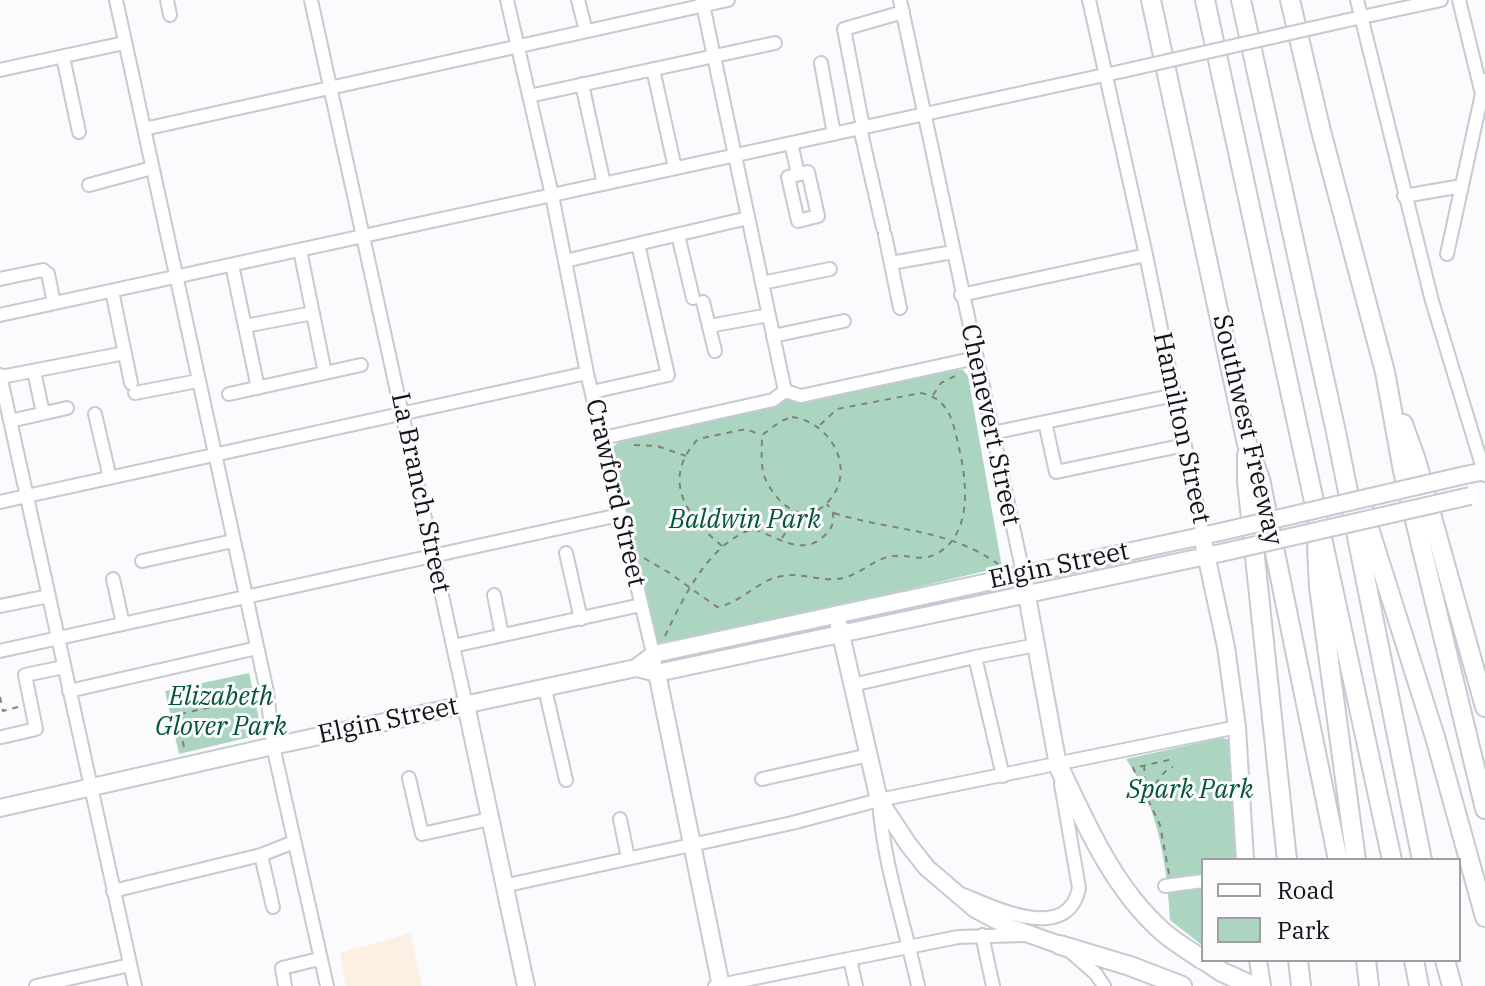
<!DOCTYPE html>
<style>
body{margin:0}
#map{position:relative;width:1485px;height:986px;overflow:hidden;background:#fbfbfd;font-family:"IBM Plex Serif",serif}
canvas{display:block}
.legend{position:absolute;left:1201px;top:858px;width:260px;height:104px;box-sizing:border-box;background:#fbfbfd;border:2px solid #9e9fa1;margin:0;padding:10px 14px;list-style:none;font-size:24px;color:#131417}
.legend li{display:flex;align-items:center;gap:16px;height:40px}
.legend b{width:40px;border:2px solid #9e9fa1}
</style>
<div id="map">
<canvas width="1485" height="986"></canvas>
<ul class="legend">
<li><b style="height:10px;background:#fff"></b>Road</li>
<li><b style="height:22px;background:#abd5c1"></b>Park</li>
</ul>
</div>
<script>
const c = document.querySelector('canvas').getContext('2d');
c.lineJoin = 'round';
function paint(path, color) {
  c.fillStyle = color;
  c.fill(path, 'evenodd');
}
function strokePath(path, color, width, dash) {
  c.strokeStyle = color;
  c.lineWidth = width;
  c.lineCap = dash ? 'butt' : 'round';
  c.setLineDash(dash || []);
  c.stroke(path);
}
function drawText(font, color, halo, rows, align = 'center') {
  c.font = font + ' "IBM Plex Serif",serif';
  c.lineWidth = 6;
  c.setLineDash([]);
  c.textBaseline = 'middle';
  c.strokeStyle = halo;
  c.fillStyle = color;
  for (const [text, x, y, turn = 0] of rows) {
    c.save();
    c.translate(x, y);
    c.rotate((+turn || 0) * Math.PI / 180);
    c.textAlign = isNaN(turn) ? turn : align;
    if (halo) c.strokeText(text, 0, 0);
    c.fillText(text, 0, 0);
    c.restore();
  }
}
const medical = new Path2D(`
 M410,933l12,53h-76l-6,-33z`);
const green = new Path2D(`
 M956,369l7,1 5,6 34,191 -344,82 -34,-136 -12,-65 11,-10 160,-40 25,1z
 M249,673l12,55 -2,7 -80,19 -14,-63z
 M1221,738l6,1 4,5 9,116h-37v86l-33,-26c-3,-56 -12,-114 -44,-161z`);
const path = new Path2D(`
 M933,395l8,-12 14,-7
 M792,417c44,6 68,62 29,91 -23,17 -48,-10 -56,-30 -5,-13 -3,-29 -3,-43l19,-14z
 M634,445l23,1 29,10
 M834,513c56,18 114,15 164,51
 M782,538l5,-8 5,-19
 M722,546c-35,-29 -62,-66 -24,-107l48,-10 15,6
 M644,558l24,14 49,35c25,-4 40,-27 65,-31 21,-4 41,7 61,2 18,-4 33,-21 51,-22 13,-2 28,6 42,-2 37,-19 31,-73 23,-106 -6,-26 -9,-49 -38,-55l-84,16 -18,17
 M665,636c19,-40 43,-91 87,-107 24,6 49,29 72,7 8,-7 10,-13 9,-23l-6,-9
 M0,697l3,14 15,-4
 M184,747l-7,-32 71,-17
 M1140,780l5,-3 -1,-12
 M1146,792c13,-7 14,-21 27,-25
 M1169,874l-9,-49 -27,-57 40,-9`);
const minor = new Path2D(`
 M116,0l151,692 6,54 54,240
 M167,0l3,15
 M311,0l155,705
 M507,0l45,195 35,178 68,289
 M578,0l8,31
 M702,0l83,391
 M900,0l123,573
 M1089,0l57,255 57,280
 M1357,0l75,301 53,174
 M1459,0l22,90
 M1344,21l97,-21
 M63,57l16,75
 M821,63l13,71
 M653,69l22,99
 M0,70l124,-27
 M582,84l22,100
 M529,96l246,-53
 M863,127l-19,-98 59,-17
 M860,128l23,100
 M144,129l584,-129
 M791,143l7,31
 M808,172l10,44 -20,5 -10,-44z
 M89,185l63,-17
 M1404,196l58,-10
 M678,235l15,63
 M885,235l15,73
 M300,250l25,123
 M1447,254l38,-174
 M565,261l183,-43
 M891,263l62,-11
 M232,265l26,123
 M0,279l43,-9 5,4 6,29
 M762,283l68,-14
 M112,291l19,92
 M961,295l185,-40
 M703,302l12,49
 M0,315l1123,-244
 M245,326l68,-13
 M709,326l60,-11
 M773,336l71,-15
 M34,371l9,42
 M0,375l135,611
 M1,377l124,-24
 M592,392l76,-17 -30,-131
 M135,393l63,-12
 M229,394l132,-29
 M95,414l15,64
 M10,421l57,-13
 M1045,422l11,50 129,-27
 M992,433l183,-38
 M603,438l170,-38 12,-9 16,5 175,-38
 M0,502l587,-129
 M566,553l15,66
 M142,561l91,-20
 M113,579l10,45
 M494,595l8,40
 M0,606l49,-10
 M453,646l188,-41
 M0,651l619,-136
 M975,657l61,-12
 M852,685l123,-28 28,119
 M545,689l21,91
 M69,691l188,-43
 M2,737l34,-8 -11,-54 39,-8
 M409,778l13,56 68,-15
 M762,779l107,-24
 M879,800c4,64 26,124 39,186
 M620,819l8,39
 M261,855l12,52
 M503,886l289,-63 87,-23 358,-73
 M1165,886l38,-5
 M113,891l148,-36 33,-13
 M964,895c33,14 104,48 115,-7l-18,-104
 M982,935l11,51
 M1072,953l24,21 8,12
 M850,959l6,27
 M36,986l94,-21
 M285,986l-3,-18 37,-9
 M715,986l243,-49 65,-2`);
const major = new Path2D(`
 M1465,475l20,-4
 M1204,545l22,102 11,80 8,133
 M1025,585l33,180
 M839,626l40,174 29,44 19,24 48,41 34,18 51,18
 M636,668l21,5 568,-121
 M657,673l64,313
 M466,705l60,281
 M0,808l273,-62 363,-78 18,-14 14,-3 552,-119
 M1258,960l4,26`);
const highway = new Path2D(`
 M1151,0l96,444 13,35 78,381
 M1205,0l187,860
 M1241,0l95,432 86,428
 M1290,0l31,131 64,241 18,99 82,338
 M1403,424l13,36 69,247
 M1247,455v26l40,379
 M1362,506l73,231 50,180
 M1317,547l2,40 37,273
 M1058,765c27,57 55,123 104,166 12,11 28,20 41,29
 M1060,945l70,21 52,20
 M1204,960l18,12 31,14
 M1298,960l3,26
 M1366,960l3,26
 M1414,960l5,26
 M1445,960l7,26`);
const minorBridge = new Path2D(`
 M1123,71l221,-50`);
const majorBridge = new Path2D(`
 M1220,532l245,-57
 M1225,552l245,-56`);
const streetNames = [
 ["Chenevert Street",990,425,78],
 ["Hamilton Street",1181,428,78],
 ["Southwest Freeway",1247,430,77],
 ["La Branch Street",420,493,78],
 ["Crawford Street",615,493,77],
 ["Elgin Street",1059,566,-12],
 ["Elgin Street",388,721,-12]
];
const parkNames = [
 ["Baldwin Park",745,520],
 ["Elizabeth",221,697],
 ["Glover Park",221,727],
 ["Spark Park",1190,790]
];
paint(medical, '#fdefe1');
paint(green, '#abd5c1');
strokePath(minor, '#c7c9d3', 16);
strokePath(major, '#c7c9d3', 20);
strokePath(highway, '#c7c9d3', 22);
strokePath(path, '#7f8082', 2, [6, 6]);
strokePath(minor, '#fff', 12);
strokePath(major, '#fff', 16);
strokePath(highway, '#fff', 18);
strokePath(minorBridge, '#c7c9d3', 16, []);
strokePath(majorBridge, '#c7c9d3', 20, []);
strokePath(minorBridge, '#fff', 12);
strokePath(majorBridge, '#fff', 16);
drawText('26px', '#131417', '#fbfbfd', streetNames);
drawText('italic 26px', '#04533b', '#fbfbfd', parkNames);
</script>
